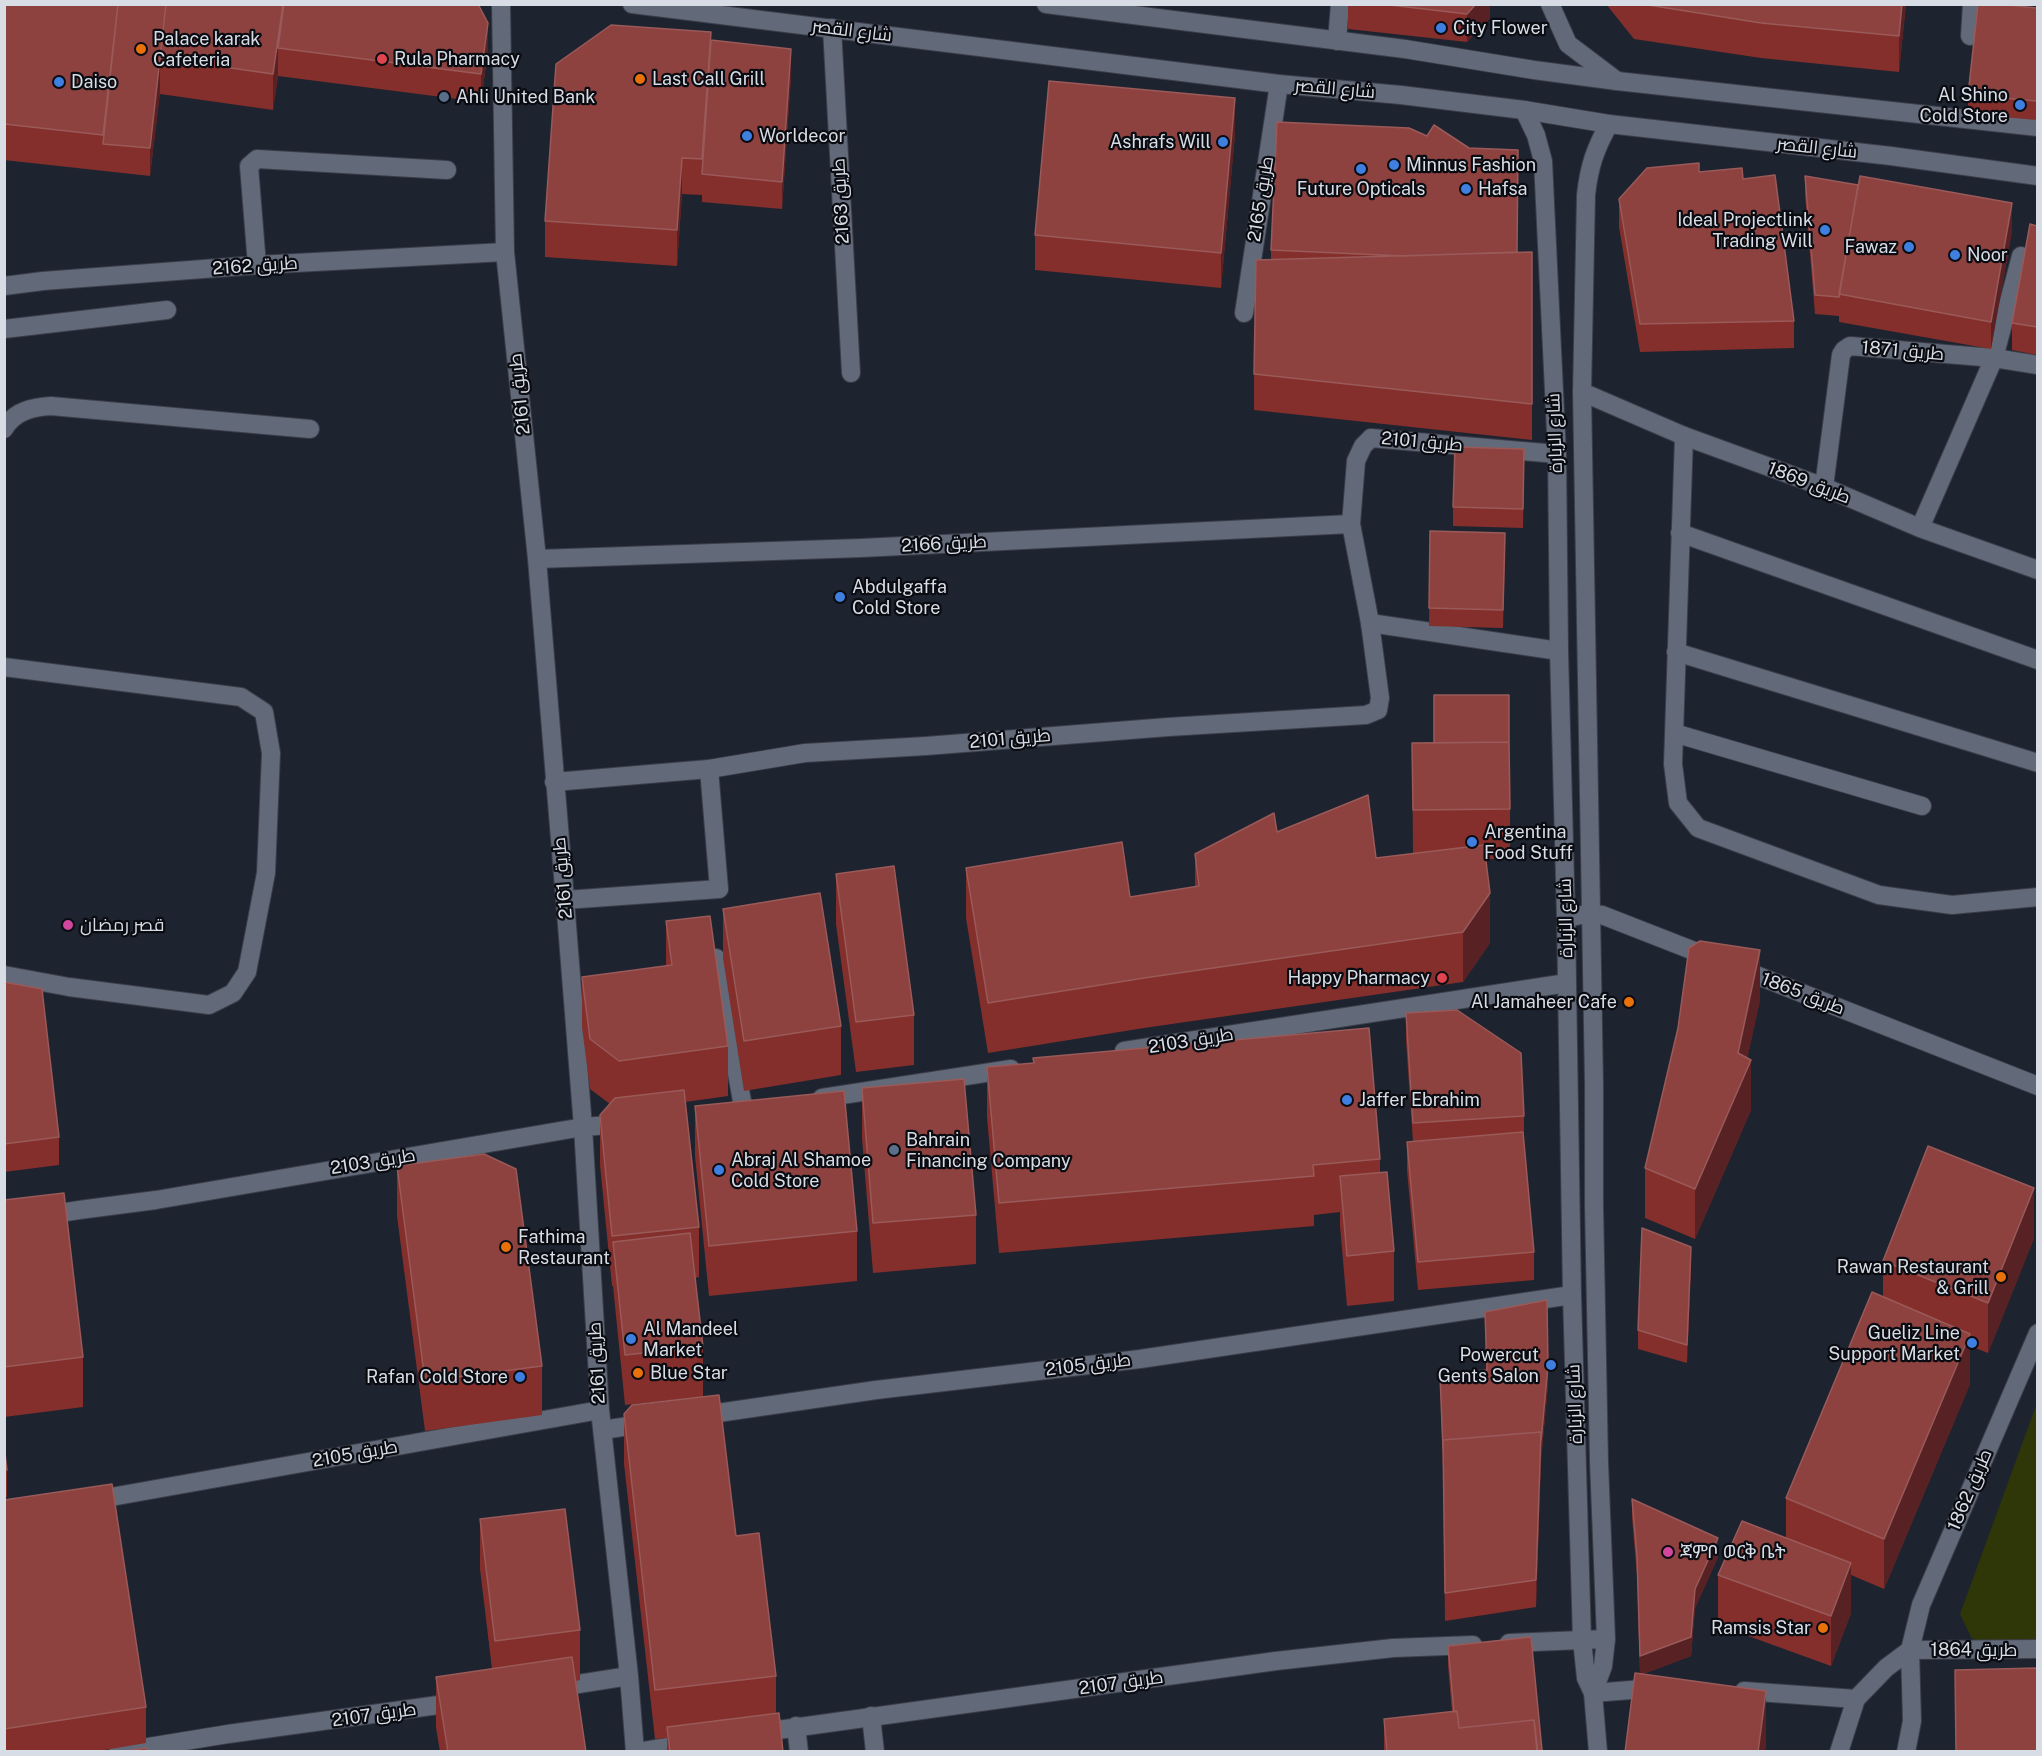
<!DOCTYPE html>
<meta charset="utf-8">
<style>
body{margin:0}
#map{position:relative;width:2042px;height:1756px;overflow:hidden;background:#1e2330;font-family:"Public Sans",sans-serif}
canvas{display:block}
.frame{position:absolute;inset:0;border:6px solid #d8dce5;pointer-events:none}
</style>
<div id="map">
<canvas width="2042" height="1756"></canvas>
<div class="frame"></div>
</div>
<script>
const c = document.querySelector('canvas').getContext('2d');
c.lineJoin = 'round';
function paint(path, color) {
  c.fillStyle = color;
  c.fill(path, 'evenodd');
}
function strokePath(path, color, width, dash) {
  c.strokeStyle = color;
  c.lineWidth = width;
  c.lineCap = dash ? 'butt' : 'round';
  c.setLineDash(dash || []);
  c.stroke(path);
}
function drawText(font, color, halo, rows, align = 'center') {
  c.font = font + ' "Public Sans",Cairo,"Noto Sans Ethiopic",sans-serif';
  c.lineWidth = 4.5;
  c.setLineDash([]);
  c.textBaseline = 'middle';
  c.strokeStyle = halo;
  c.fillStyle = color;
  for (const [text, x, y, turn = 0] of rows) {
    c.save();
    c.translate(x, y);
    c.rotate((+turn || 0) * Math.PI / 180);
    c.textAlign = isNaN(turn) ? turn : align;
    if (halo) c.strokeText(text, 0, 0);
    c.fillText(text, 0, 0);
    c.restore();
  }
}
const green = new Path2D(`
 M2037,1403v244l-49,5 -17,-15 -11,-23z`);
const service = new Path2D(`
 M257,265l-8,-99 8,-7 190,11
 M4,286l39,-5 214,-16 248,-13
 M4,329l163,-19
 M4,429c10,-18 29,-22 47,-23l259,23
 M1684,436l-11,328 5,39 20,25 181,67 73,10 86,-8
 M1371,438l186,16
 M1680,533l358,127
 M1370,623l189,28
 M1676,652l362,111
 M4,667l237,30 23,15 7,41 -5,120 -19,99 -14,21 -24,12 -140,-18 -65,-12
 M1674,733l248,73
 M709,769l10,120
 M716,958l28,154
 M1910,1650l128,-1
 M1744,1691l112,8
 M1593,1693l63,-5
 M871,1716l4,36`);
const minor = new Path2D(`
 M501,4l4,248 32,307 28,341 18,227 17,283 29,266 6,76
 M832,28l19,345
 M1970,36l2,-32
 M1337,41l3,-37
 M1244,313l35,-229
 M1582,392l102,44 140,51 96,41 118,42
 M1824,487l17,-132 3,-5 6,-4 144,12 44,7
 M1920,528l74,-170 27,-102
 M537,559l324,-11 490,-24
 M554,782l155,-13 96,-16 121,-7 242,-19 198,-12 12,-5 2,-12 -10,-75 -19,-99 5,-63 7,-15 8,-8
 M565,900l154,-11
 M1566,919c13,-5 23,-6 36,-4l110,43
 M1738,968l300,118
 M1124,1051l443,-68
 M822,1098l189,-29
 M4,1222l75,-12 77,-10 427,-73 39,-3
 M697,1416l179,-26 264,-31 432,-64
 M603,1430l45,-7
 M111,1497l489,-87
 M1509,1643l97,-4
 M553,1688l76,-12
 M796,1726l3,26
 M756,1733l520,-72 117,-13 80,-3
 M118,1752l110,-18 232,-32
 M637,1752l53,-9
 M1839,1752l17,-53 30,-31 24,-18
 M1906,1752l6,-31 -2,-71 11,-45 117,-272`);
const tertiary = new Path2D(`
 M1550,4l18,40 49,37
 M1524,110l12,25 7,26 14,293 2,197 7,268 6,376 10,345 4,38 7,15 5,59
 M1593,1693l10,-27 3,-27 -7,-177 -5,-257v-121l-12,-692 4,-197c3,-28 9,-46 23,-71`);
const secondary = new Path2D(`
 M632,4l647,80 122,11 123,15 85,14 282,32 147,20
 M1046,4l359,45 129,21 83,11 421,46`);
const wall = new Path2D(`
 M4,4l484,46 -7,52 -203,-26 -5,34 -113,-16v-2l-10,84 -146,-16z
 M1348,4h142v14l-23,24 -119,-13z
 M1606,4h300l-7,68 -138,-14 -127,-19z
 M2037,8v112l-69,-6v-19z
 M711,40l80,37 -9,132 -80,-7v-12v5l-20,-1 -5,72 -132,-9v-36z
 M1235,134l-14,154 -186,-18v-35z
 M1699,172l44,7 51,142v27l-154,4 -21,-125v-28z
 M1805,176l207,55 -21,118 -152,-27v-6l-24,-2 -10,-119z
 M2037,226v129l-25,-5v-27z
 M1271,250l261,2v188l-278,-30v-36l17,-114z
 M1524,468l-1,60 -70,-2v-19z
 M1430,531l75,21 -2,76 -74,-2z
 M1412,743l98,66v50h-24l4,84 -27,39 -319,46 -156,25 -22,-135v-50l164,29 65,-10v-33l82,-22 99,26 37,-5z
 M836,874l78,141v50l-58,7 -20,-148z
 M723,909l118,117v49l-97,16 -21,-133z
 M666,921l62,125v50l-43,6 14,125v50l-4,1 8,69v49l33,140 40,140v38l7,38h-116v-14l-12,1 -31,-275v-50l77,-17 -76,8 -12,-119h-1l-12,-121v-50l10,-11 -20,-15 -8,-62v-50l84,-11z
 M4,982l55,155v28l-55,7z
 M1760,1000l-13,58 4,52 -56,129 -50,-21v-50z
 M1406,1013l118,103v25l10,111v28l-116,10 -11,-120v-28h6l-7,-101z
 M1033,1058l347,101v13l14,79v50l-47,5 -7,-80v-14l-26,3v11l-315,27 -12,-136v-50l46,-4z
 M862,1088l114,127v49l-103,9 -11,-135z
 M695,1106l162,125v50l-148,15 -14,-140z
 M397,1166l145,200v49l-117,16 -28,-215z
 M4,1200l79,157v50l-79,10z
 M2034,1238l-46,115 -18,-7v38l-86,205 -33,-14v38l-20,53 -113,-41v-50l68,-37v-40l97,-201v-36z
 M1691,1266l-4,97 -49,-14v-19z
 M1485,1312l63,73 -7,75 -5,147 -91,14 -2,-153 -3,-93 46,-5z
 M4,1445l3,25v27l-3,1z
 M1632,1499l86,58 -23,51 -4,48 -48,18 123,66 -1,12h-140l15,-78 -3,-99 -5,-57z
 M4,1500l142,207v36l-53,9h-89z
 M480,1519l100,111v50l-4,1 10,71h-146l-4,-25v-50l56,-8 -12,-100z
 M1531,1637l11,115h-158v-33l68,-7 -4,-47v-19z
 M1955,1670l82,82h-81z`);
const shadedWall = new Path2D(`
 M283,4h5l-10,44v28l-5,34v-36z
 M1476,4h14v14l-23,24v-28z
 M1902,4h4l-7,68v-36z
 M488,23v27l-7,52v-28z
 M711,32v36l-9,106v21v-36z
 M791,49v28l-9,132v-27z
 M160,64v28l-10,84v-28z
 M1235,98v36l-14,154v-35z
 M682,158v36l-5,72v-36z
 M2012,203v28l-21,118v-27z
 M1490,893v50l-27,39v-50z
 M1760,950v50l-17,79 8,-19v50l-56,129v-50l43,-136z
 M2034,1188v50l-46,115v-50z
 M1691,1247v19l-4,97v-18z
 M1970,1334v50l-86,205v-50z
 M1548,1366v19l-7,75 -5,147v-27l5,-148z
 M1718,1538v19l-23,51 -4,48 -51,19v-19l55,-67z
 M1851,1563v50l-20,53v-50z
 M1766,1691v49l-1,12h-7z`);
const building = new Path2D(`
 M4,4h114l-15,131 -99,-11z
 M118,4h48l-16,144 -47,-4z
 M166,4h117l-10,70 -113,-16z
 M284,4h194l10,19 -7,51 -203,-26z
 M1381,4h95l-9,10z
 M1642,4h260l-3,32 -138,-13z
 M1978,4h20l39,4v93l-69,-6z
 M611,25l100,7 -9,127 -20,-1 -5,72 -132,-9 11,-157z
 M711,40l80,9 -9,133 -80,-8z
 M1049,81l186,17 -14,155 -186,-18z
 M1277,122l132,6 18,8 7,-11 35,23 49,2 -1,102 -114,4 -132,-6z
 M1699,163v9l43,-4 1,11 32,-4 19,146 -154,3 -21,-125 28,-31z
 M1805,176l53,9 -19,112 -24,-2z
 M1860,176l152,27 -21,119 -152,-28z
 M2030,224l7,2v101l-25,-4z
 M1532,252v152l-278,-30 2,-114z
 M1455,447l69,2 -1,60 -70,-2z
 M1430,531l75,2 -2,77 -74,-2z
 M1434,695h75v47l-75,1z
 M1509,742l1,67 -97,1 -1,-67z
 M1368,795l8,63 108,-13 6,48 -27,39 -319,46 -156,25 -22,-135 156,-26 8,55 69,-11 -4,-32 79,-41 3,19z
 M894,866l20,149 -58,7 -20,-148z
 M820,893l21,133 -97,15 -21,-132z
 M710,916l18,130 -109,15 -29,-22 -8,-62 90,-12 -6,-44z
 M1700,941l60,9 -22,103 13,7 -56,129 -50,-21 33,-140 11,-80z
 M4,982l38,7 17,148 -55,7z
 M1457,1010l64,43 3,63 -111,7 -7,-110z
 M1369,1028l11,131 -67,6 1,11 -315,27 -12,-136 47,-4 -1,-5z
 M964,1079l12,136 -103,8 -11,-135z
 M684,1090l15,137 -87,9 -12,-121 15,-17z
 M844,1091l13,140 -148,15 -14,-140z
 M1523,1132l11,120 -116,10 -11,-120z
 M1928,1146l106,42 -46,115 -105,-42z
 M484,1154l32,15 26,197 -117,15 -28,-215z
 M1387,1172l7,79 -47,5 -7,-80z
 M64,1193l19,164 -79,10v-167z
 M1642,1228l49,19 -4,98 -49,-15z
 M690,1233l13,114 -78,8 -12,-113z
 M1872,1292l98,42 -86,205 -98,-41z
 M1547,1300l1,66 -7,75v-9l-98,8v9l-3,-74 47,-5 -2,-58z
 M719,1395l17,141 23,-3 17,143 -121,14 -31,-276 8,-9z
 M1541,1432l-5,148 -91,13 -2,-153z
 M4,1445l3,25h-3z
 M112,1484l34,223 -142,22v-229z
 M1632,1499l86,39 -23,51 -4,48 -51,19 -3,-100z
 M565,1509l15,121 -85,11 -15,-122z
 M1742,1521l109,42 -20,53 -113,-41z
 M1531,1637l11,113 -5,1 -3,-31 -75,8 -2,-17 -3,1 -6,-66z
 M572,1657l14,95h-138l-12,-75z
 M2037,1668v84h-81l-1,-82z
 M1635,1673l131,18 -8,61h-133z
 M1457,1711l2,17 75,-8 4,32h-151l-3,-33z
 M779,1713l4,39h-113l-3,-25z
 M146,1748l1,4h-27z`);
const markers = [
 [1441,28,6,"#3f7fe0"],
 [141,49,6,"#e8710a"],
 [382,59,6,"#e0444e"],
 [640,79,6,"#e8710a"],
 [59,82,6,"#3f7fe0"],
 [444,97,6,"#5c6f8a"],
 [2020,105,6,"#3f7fe0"],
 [747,136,6,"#3f7fe0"],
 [1223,142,6,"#3f7fe0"],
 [1394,165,6,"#3f7fe0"],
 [1361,169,6,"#3f7fe0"],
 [1466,189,6,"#3f7fe0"],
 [1825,230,6,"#3f7fe0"],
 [1909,247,6,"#3f7fe0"],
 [1955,255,6,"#3f7fe0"],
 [840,597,6,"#3f7fe0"],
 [1472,842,6,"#3f7fe0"],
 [68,925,6,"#d1479c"],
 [1442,978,6,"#e0444e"],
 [1629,1002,6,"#e8710a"],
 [1347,1100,6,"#3f7fe0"],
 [894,1150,6,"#5c6f8a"],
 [719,1170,6,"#3f7fe0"],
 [506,1247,6,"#e8710a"],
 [2001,1277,6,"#e8710a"],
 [631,1339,6,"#3f7fe0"],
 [1972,1343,6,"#3f7fe0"],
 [1551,1365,6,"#3f7fe0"],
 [638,1373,6,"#e8710a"],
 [520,1377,6,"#3f7fe0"],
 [1668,1552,6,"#d1479c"],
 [1823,1628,6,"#e8710a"]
];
const poiNames = [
 ["City Flower",1453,28],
 ["Palace karak",153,39],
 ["Cafeteria",153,60],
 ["Rula Pharmacy",394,59],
 ["Last Call Grill",652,79],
 ["Daiso",71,82],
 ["Al Shino",2008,95,"right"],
 ["Cold Store",2008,116,"right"],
 ["Ahli United Bank",456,97],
 ["Worldecor",759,136],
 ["Ashrafs Will",1211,142,"right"],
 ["Minnus Fashion",1406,165],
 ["Future Opticals",1361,189,"center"],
 ["Hafsa",1478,189],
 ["Ideal Projectlink",1813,220,"right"],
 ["Trading Will",1813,241,"right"],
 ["Fawaz",1897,247,"right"],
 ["Noor",1967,255],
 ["Abdulgaffa",852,587],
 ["Cold Store",852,608],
 ["Argentina",1484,832],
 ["Food Stuff",1484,853],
 ["قصر رمضان",80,925],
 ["Happy Pharmacy",1430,978,"right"],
 ["Al Jamaheer Cafe",1617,1002,"right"],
 ["Jaffer Ebrahim",1359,1100],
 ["Bahrain",906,1140],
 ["Financing Company",906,1161],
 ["Abraj Al Shamoe",731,1160],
 ["Cold Store",731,1181],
 ["Fathima",518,1237],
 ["Restaurant",518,1258],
 ["Rawan Restaurant",1989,1267,"right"],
 ["& Grill",1989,1288,"right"],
 ["Al Mandeel",643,1329],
 ["Market",643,1350],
 ["Gueliz Line",1960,1333,"right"],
 ["Support Market",1960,1354,"right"],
 ["Powercut",1539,1355,"right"],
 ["Gents Salon",1539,1376,"right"],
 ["Blue Star",650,1373],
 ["Rafan Cold Store",508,1377,"right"],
 ["ጃምቦ ወርቅ ቤት",1680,1552],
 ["Ramsis Star",1811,1628,"right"]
];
const streetNames = [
 ["شارع القصر",852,31,7],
 ["شارع القصر",1335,89,5],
 ["شارع القصر",1817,148,6],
 ["طريق 2165",1261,199,-81],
 ["طريق 2163",841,201,-93],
 ["طريق 2162",255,266,-4],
 ["طريق 1871",1903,351,5],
 ["طريق 2161",520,394,-96],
 ["شارع الزبارة",1555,433,-92],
 ["طريق 2101",1422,442,5],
 ["طريق 1869",1809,483,21],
 ["طريق 2166",944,544,-3],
 ["طريق 2101",1010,739,-5],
 ["طريق 2161",563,878,-95],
 ["شارع الزبارة",1566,918,-91],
 ["طريق 1865",1803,994,21],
 ["طريق 2103",1191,1041,-9],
 ["طريق 2103",373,1162,-9],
 ["طريق 2161",597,1363,-93],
 ["طريق 2105",1088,1365,-7],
 ["شارع الزبارة",1575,1404,-92],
 ["طريق 2105",355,1454,-10],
 ["طريق 1862",1970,1490,-67],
 ["طريق 1864",1974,1650],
 ["طريق 2107",1121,1683,-8],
 ["طريق 2107",374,1715,-8]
];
paint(green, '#2f3608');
strokePath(service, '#3a3e49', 20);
strokePath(minor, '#3a3e49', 20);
strokePath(tertiary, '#3a3e49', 20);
strokePath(secondary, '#3a3e49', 20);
strokePath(service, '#626979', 18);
strokePath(minor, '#626979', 18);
strokePath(tertiary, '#626979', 18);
strokePath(secondary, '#626979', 18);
paint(wall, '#842f2b');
paint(shadedWall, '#582225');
paint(building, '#8d423f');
strokePath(building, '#995a59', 1.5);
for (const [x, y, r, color] of markers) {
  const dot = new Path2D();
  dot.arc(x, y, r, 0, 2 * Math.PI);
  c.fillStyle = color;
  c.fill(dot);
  strokePath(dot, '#0a0c12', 2);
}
drawText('18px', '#d8dce5', '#0a0c12', poiNames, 'left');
drawText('18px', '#d8dce5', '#0a0c12', streetNames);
</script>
